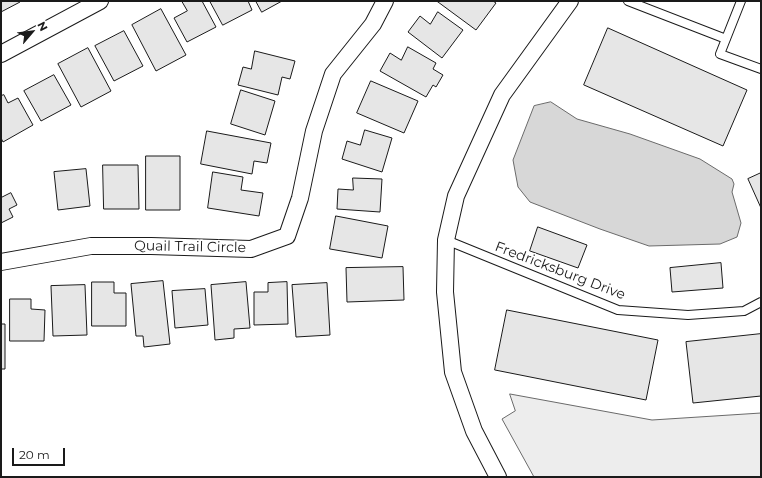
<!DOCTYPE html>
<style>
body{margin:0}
#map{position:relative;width:762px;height:478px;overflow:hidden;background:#fff;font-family:Montserrat,sans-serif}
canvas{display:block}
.frame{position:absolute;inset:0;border:2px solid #1a1a1a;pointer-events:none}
.north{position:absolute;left:12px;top:12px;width:40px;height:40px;-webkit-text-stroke:3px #fff;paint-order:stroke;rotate:62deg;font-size:11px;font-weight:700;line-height:16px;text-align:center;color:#1a1a1a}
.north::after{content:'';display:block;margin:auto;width:14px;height:18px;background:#1a1a1a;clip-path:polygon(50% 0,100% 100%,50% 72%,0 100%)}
.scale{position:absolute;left:12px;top:448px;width:53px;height:18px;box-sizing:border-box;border:2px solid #1a1a1a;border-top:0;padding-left:5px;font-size:12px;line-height:14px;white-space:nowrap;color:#1a1a1a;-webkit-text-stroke:3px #fff;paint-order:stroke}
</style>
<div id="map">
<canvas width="762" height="478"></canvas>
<div class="frame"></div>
<div class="north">N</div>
<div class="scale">20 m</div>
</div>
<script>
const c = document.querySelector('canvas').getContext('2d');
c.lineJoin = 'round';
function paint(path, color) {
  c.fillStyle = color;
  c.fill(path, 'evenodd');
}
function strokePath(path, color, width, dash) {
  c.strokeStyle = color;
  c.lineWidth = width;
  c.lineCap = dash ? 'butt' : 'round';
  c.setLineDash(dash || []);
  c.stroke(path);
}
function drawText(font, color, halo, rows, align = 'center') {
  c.font = font + ' Montserrat,sans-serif';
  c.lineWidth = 3;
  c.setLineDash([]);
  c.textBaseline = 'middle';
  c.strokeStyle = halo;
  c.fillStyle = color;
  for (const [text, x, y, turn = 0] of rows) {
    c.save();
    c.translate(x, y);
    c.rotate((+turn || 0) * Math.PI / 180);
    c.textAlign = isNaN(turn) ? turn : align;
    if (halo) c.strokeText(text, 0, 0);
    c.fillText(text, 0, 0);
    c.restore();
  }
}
const built = new Path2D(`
 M510,394l142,26 109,-7v64h-227l-32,-58 13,-8z`);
const water = new Path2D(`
 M551,102l26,17 53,15 70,25 32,20 2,5 -2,8 9,31 -4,14 -17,7 -71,2 -49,-17 -70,-27 -12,-15 -5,-27 21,-54z`);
const building = new Path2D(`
 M1,1h19v1l-19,10z
 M182,1h20l14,26 -29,15 -13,-24 13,-7z
 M210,1h38l4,9 -29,15z
 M256,1h26l-20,11z
 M439,1h54l3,2 -20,27 -38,-28z
 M161,9l25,46 -30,16 -24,-46z
 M438,12l25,18 -21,28 -34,-26 12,-16 10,8z
 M608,28l139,62 -24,56 -139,-61z
 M124,31l19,35 -29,15 -19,-35z
 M408,47l28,16 -3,6 10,6 -7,12 -3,-2 -7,12 -46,-26 10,-18 11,7z
 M88,48l23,43 -30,16 -23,-43z
 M255,51l40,10 -5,18 -8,-2 -4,18 -40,-10 5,-18 8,2z
 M54,75l17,30 -30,16 -17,-30z
 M371,81l47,20 -14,32 -47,-20z
 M241,90l34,11 -10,34 -34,-11z
 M4,95l4,8 10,-5 15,27 -30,17 -2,-4v-42z
 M365,130l27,8 -10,34 -40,-13 5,-18 13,4z
 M207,131l64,12 -4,20 -13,-2 -2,13 -51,-10z
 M146,156h34v54h-34z
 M103,165h35l1,44h-35z
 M86,169l4,37 -32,4 -4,-38z
 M213,172l30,5 -2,13 22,3 -4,23 -51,-8z
 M761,173v35l-13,-29z
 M353,178l29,1 -2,33 -43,-3 1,-20 15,1z
 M11,193l6,12 -8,4 4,8 -12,6v-25z
 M336,216l52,10 -6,32 -52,-9z
 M538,227l49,18 -9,23 -48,-17z
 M721,263l2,25 -51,4 -2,-24z
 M403,267l1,33 -57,2 -1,-34z
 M163,281l7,63 -26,3 -1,-11h-7l-5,-52z
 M92,282h22v11h12v33h-34z
 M246,282l4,46 -16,1v9l-19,2 -4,-55z
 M287,282l1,42 -34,1v-33h14v-9z
 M327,283l3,52 -34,2 -4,-52z
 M85,285l2,50 -34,1 -2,-50z
 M205,289l3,36 -33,3 -3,-37z
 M10,299h21v10l14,1 -1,31h-34z
 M507,310l151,30 -12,60 -151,-30z
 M1,324h4v45h-4z
 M761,334v62l-68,7 -7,-61z`);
const lane = new Path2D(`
 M628,1l98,38
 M741,1l-21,53 41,15
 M446,240l172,70 70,5 56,-4 17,-9`);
const street = new Path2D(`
 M1,54l99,-53
 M1,262l90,-16h60l100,3 36,-13 13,-38 14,-67 19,-57 40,-50 12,-23
 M498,477l-24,-46 -21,-59 -8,-80 1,-52 10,-44 46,-101 68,-94`);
const streetNames = [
 ["Quail Trail Circle",190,247,1],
 ["Fredricksburg Drive",560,271,21]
];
paint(built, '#ededed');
strokePath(built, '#6a6a6a', 1);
paint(water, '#d7d7d7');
strokePath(water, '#6a6a6a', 1);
paint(building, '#e6e6e6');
strokePath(building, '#1a1a1a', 1);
strokePath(lane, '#1a1a1a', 10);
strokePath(street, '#1a1a1a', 18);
strokePath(lane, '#fff', 8);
strokePath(street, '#fff', 16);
drawText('14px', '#1a1a1a', '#fff', streetNames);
</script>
